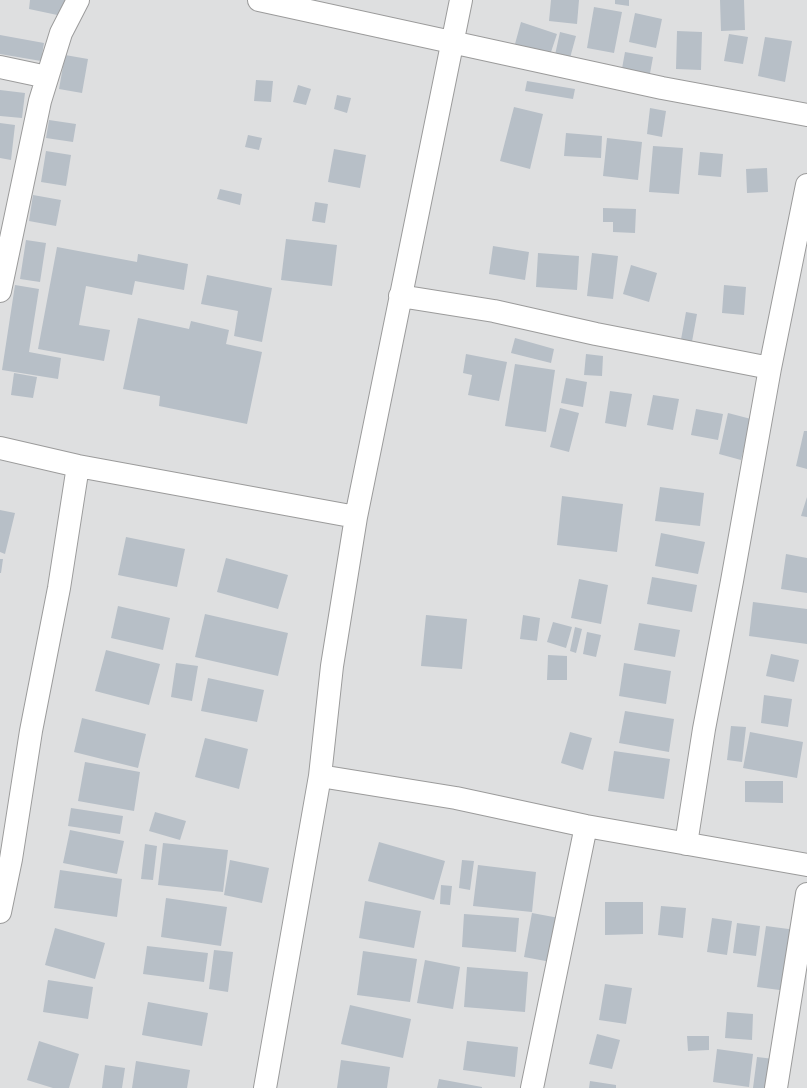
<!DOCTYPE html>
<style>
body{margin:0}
canvas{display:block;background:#e8ebf2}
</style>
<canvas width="807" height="1088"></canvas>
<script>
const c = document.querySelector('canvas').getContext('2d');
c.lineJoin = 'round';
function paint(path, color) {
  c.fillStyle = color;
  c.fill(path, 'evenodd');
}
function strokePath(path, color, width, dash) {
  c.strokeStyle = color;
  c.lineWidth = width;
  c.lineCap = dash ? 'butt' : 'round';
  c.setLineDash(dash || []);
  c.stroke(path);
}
const residential = new Path2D(`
 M0,0h807v1088h-807z`);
const building = new Path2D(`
 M30,0h35l-3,16 -33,-7z
 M551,0h28l-2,24 -28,-3z
 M615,0h14v6l-14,-2z
 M720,0h24l1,30 -24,1z
 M594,7l28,5 -8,41 -27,-5z
 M635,13l27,6 -6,29 -27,-6z
 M521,22l36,12 -7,21 -35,-11z
 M677,31l25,1 -1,38 -25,-1z
 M560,32l16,4 -6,22 -15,-3z
 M729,34l19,3 -5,27 -19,-3z
 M0,35l44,8 -3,18 -41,-7z
 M765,37l27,4 -7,41 -27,-6z
 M625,52l28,5 -4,22 -28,-5z
 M65,55l23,4 -6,34 -23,-4z
 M256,80l17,1 -2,21 -17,-1z
 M527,81l48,8 -2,10 -48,-8z
 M298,85l13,4 -5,16 -13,-3z
 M0,90l25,3 -3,25 -22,-2z
 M337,95l14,3 -4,15 -13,-4z
 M514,107l29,7 -13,55 -30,-8z
 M650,108l16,3 -4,26 -15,-3z
 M49,120l27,4 -3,18 -27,-4z
 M0,123l15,2 -4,35 -11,-2z
 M566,133l36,3 -1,22 -37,-2z
 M248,135l14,3 -3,12 -14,-3z
 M607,138l35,4 -4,38 -35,-4z
 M653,146l30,2 -4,46 -30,-2z
 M334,149l32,6 -6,33 -32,-6z
 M46,151l25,4 -5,31 -25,-4z
 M700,152l23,2 -2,23 -23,-2z
 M767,168l1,24 -21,1 -1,-24z
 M220,189l22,5 -2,11 -23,-6z
 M33,195l28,5 -5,26 -27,-5z
 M315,202l13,2 -3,19 -13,-2z
 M603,208l33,1 -1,24 -22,-1v-10h-10z
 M286,239l51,6 -5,41 -51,-6z
 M26,240l20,3 -6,39 -20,-3z
 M493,246l36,6 -4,28 -36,-6z
 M57,247l80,15 1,-8 50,10 -4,26 -49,-9 -3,14 -46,-9 -7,39 31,5 -6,31 -66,-12z
 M538,253l41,3 -2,34 -41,-3z
 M592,253l26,3 -5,43 -26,-3z
 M631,265l26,8 -8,29 -26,-8z
 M207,275l65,13 -10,54 -28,-6 4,-25 -37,-7z
 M15,285l24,4 -10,63 32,6 -3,21 -56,-9z
 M724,285l22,2 -2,28 -22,-2z
 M686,312l11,2 -6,33 -11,-2z
 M138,318l51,11 2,-8 38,9 -3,14 36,8 -15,72 -88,-18 1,-10 -37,-7z
 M515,338l39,11 -3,14 -40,-10z
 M466,354l41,8 -8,39 -31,-6 4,-20 -9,-2z
 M586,354l17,2 -1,20 -18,-1z
 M515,364l40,6 -9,62 -41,-6z
 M14,373l23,4 -4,21 -22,-3z
 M566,378l21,4 -4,25 -22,-4z
 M610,391l22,3 -6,33 -21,-4z
 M653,395l26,4 -6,31 -26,-5z
 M560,408l19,5 -10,39 -19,-5z
 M696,409l27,5 -5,26 -27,-5z
 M728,413l23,6 -10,41 -22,-6z
 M804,431h3v38l-11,-3z
 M660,487l44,6 -4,33 -45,-5z
 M562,496l61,8 -6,48 -60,-7z
 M807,497v20l-6,-1z
 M0,510l15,3 -10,41 -5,-2z
 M661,533l44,9 -7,32 -43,-8z
 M126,537l59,12 -8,38 -59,-12z
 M786,554l21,4v35l-26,-4z
 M226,558l62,17 -10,34 -61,-17z
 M0,559h3l-2,14h-1z
 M652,577l45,8 -5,27 -45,-8z
 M579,579l29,6 -7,39 -30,-6z
 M753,602l54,7v35l-58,-8z
 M118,606l52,12 -7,32 -52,-12z
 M205,614l83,19 -10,43 -83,-19z
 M426,615l41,4 -5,50 -41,-3z
 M523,615l17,3 -3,23 -17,-2z
 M553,622l19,5 -6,21 -19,-6z
 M639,623l41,7 -5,27 -41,-7z
 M575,627l7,2 -6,24 -6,-2z
 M587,632l14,3 -5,22 -13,-3z
 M106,650l54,14 -11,41 -54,-14z
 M771,654l28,6 -5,22 -28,-6z
 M548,655l19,1v24h-20z
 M176,663l22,3 -6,35 -21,-4z
 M624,663l47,8 -5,33 -47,-8z
 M208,678l56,12 -7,32 -56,-11z
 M764,695l28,4 -4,28 -27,-4z
 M625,711l49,8 -5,33 -50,-9z
 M82,718l64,16 -8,34 -64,-16z
 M731,726l15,1 -4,35 -15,-2z
 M570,732l22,6 -9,32 -22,-7z
 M750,732l53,10 -6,36 -54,-10z
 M205,738l43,11 -9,40 -44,-12z
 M614,751l56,8 -6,40 -56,-8z
 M85,762l55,10 -6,39 -56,-10z
 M745,781h38v22l-38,-1z
 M71,808l52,8 -3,18 -52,-8z
 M155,812l31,9 -6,19 -31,-9z
 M70,830l54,11 -7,33 -54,-11z
 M379,842l66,19 -11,39 -66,-19z
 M163,843l65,7 -5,42 -65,-7z
 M145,844l12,2 -4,34 -12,-1z
 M230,860l39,8 -7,35 -38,-8z
 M462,860l12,1 -4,29 -11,-2z
 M478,865l58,7 -4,40 -59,-6z
 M60,870l62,9 -5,38 -63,-9z
 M441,885l11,1 -2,19 -10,-1z
 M166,898l61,9 -6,39 -60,-9z
 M365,901l56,10 -7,37 -55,-10z
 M605,902h38v32l-38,1z
 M661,906l25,2 -3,30 -25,-3z
 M532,913l27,5 -8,44 -27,-5z
 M464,914l55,4 -3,34 -54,-5z
 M712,918l20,3 -5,34 -20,-3z
 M737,923l23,3 -4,30 -23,-3z
 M766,926l30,4 -9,61 -30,-4z
 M55,928l50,15 -10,36 -50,-14z
 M147,946l61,7 -4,29 -61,-8z
 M214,950l19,2 -5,40 -19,-3z
 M363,951l54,8 -7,43 -53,-7z
 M425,960l35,7 -7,42 -36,-6z
 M467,967l61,5 -3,40 -61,-5z
 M48,980l45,7 -5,32 -45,-7z
 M605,984l27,4 -6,36 -27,-4z
 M148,1002l60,11 -6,33 -60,-11z
 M350,1005l61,14 -8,39 -62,-14z
 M727,1012l26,2 -1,26 -27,-2z
 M597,1034l23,6 -8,29 -23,-5z
 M687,1036h22v14l-21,1z
 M39,1041l40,13 -10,34h-16l-26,-8z
 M467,1041l51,6 -3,30 -52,-7z
 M717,1049l36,5 -4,33 -36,-5z
 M757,1057l17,2 -3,29h-18z
 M341,1060l49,7 -3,21h-50z
 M136,1061l54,9 -3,18h-55z
 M105,1065l20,3 -3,20h-20z
 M439,1079l43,8v1h-45z
 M590,1081l26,4v3h-27z`);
const minor = new Path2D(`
 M259,0l403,88 145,27
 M0,67l47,10
 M0,291l40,-190 21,-68 17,-33
 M400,296l94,15 102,23 174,34
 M0,448l78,18 278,51
 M320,776l136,22 130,28 221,39
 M686,844l18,-115 28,-148 38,-213 37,-183
 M0,912l11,-53 20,-128 28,-143 19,-122
 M265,1088l55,-312 12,-110 24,-149 105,-517
 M532,1088l54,-262
 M776,1088l31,-194`);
paint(residential, '#dedfe0');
paint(building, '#b7bfc7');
strokePath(minor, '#9b9b9b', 24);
strokePath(minor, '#fff', 22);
</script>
